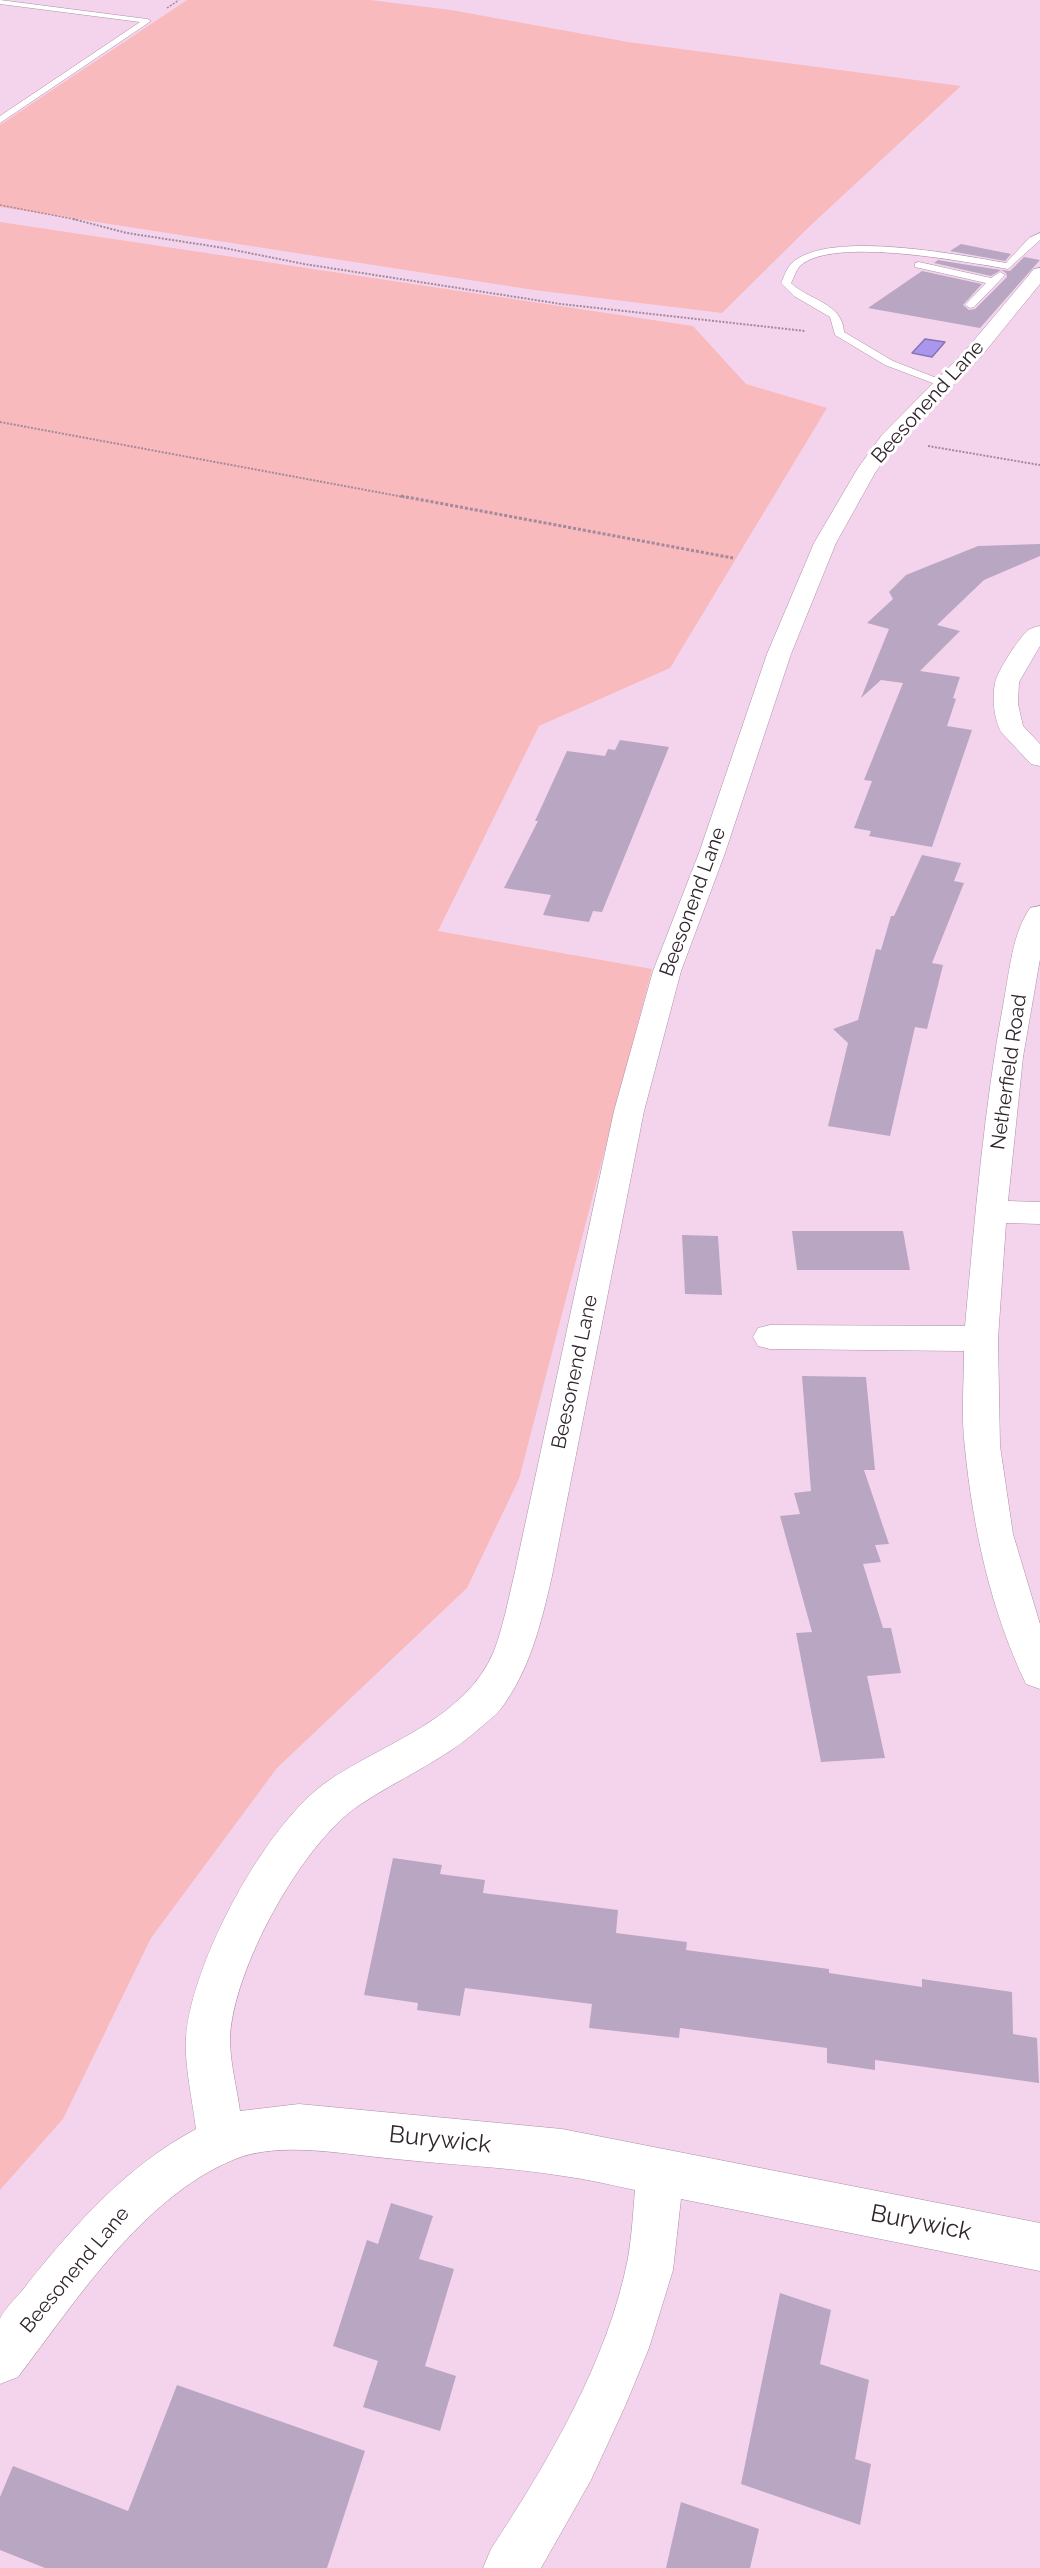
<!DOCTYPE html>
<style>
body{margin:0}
canvas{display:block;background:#f4d4ec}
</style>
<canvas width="1040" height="2568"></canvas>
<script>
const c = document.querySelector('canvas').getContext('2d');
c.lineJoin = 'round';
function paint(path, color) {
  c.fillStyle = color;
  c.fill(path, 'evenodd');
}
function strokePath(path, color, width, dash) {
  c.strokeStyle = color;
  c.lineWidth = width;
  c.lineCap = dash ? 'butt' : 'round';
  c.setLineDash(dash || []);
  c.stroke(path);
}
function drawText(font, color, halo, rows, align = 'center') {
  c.font = font + ' Raleway,sans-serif';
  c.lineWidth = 6;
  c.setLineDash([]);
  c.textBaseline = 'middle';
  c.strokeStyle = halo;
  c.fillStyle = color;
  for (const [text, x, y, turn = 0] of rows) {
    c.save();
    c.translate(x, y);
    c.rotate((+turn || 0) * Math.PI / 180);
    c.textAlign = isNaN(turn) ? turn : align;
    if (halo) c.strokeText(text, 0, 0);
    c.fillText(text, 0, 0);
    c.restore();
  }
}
const green = new Path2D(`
 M187,0h183l81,10 177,32 333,44 -150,139 -89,88 -188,-23 -534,-83v-82z
 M0,222l693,104 53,58 81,24 -157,260 -131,58 -101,205 214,38 -133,510 -52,109 -190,180 -126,170 -88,181 -63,71z`);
const water = new Path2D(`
 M925,339l20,3 -13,15 -20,-4z`);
const building = new Path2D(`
 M961,244l50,10 -6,7 -55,-10z
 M1024,257l16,3 -60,68 -112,-20 54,-37 60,13 -19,21 6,5 6,-1 32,-32 -1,-4 -5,-3 9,1z
 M938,260l24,4 39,6 -10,6 -57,-13z
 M1040,544v12l-56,24 -47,45 23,6 -40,40 40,6 -7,21 3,1 -9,27 25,4 -40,117 -63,-11 2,-5 -17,-3 18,-47 -8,-1 39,-97 -22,-3 -20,18 28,-69 -22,-6 26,-24 -4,-7 17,-17 72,-29z
 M620,740l49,7 -67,165 -9,-1 -4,11 -46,-7 8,-20 -47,-7 34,-67h-3l32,-70 38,5 3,-7 7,1z
 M922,855l39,8 -7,18 10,2 -32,80 11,2 -16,64 -12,-2 -25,109 -62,-10 20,-83 -15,-14 25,-9 18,-71 5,1 10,-34h3z
 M792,1231h111l7,39h-113z
 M682,1235l36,1 4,59 -37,-1z
 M802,1376l64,1 9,93h-11l25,74 -14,1 6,17 -18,2 20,64h8l10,45 -34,3 18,82 -64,4 -25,-129 16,-1 -32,-116 20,-2 -6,-21 17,-2z
 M393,1858l49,7 -2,9 45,6 -2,13 135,17 -2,23 71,9 -1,8 143,19v4l93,14v-8l90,13 1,42 24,4 2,45 -164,-23v10l-48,-7v-15l-147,-20 -1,10 -90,-10 3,-24 -127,-16 -5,28 -43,-6 1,-7 -54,-8z
 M391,2203l42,13 -14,43 35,10 -29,97 31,10 -16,55 -77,-24 15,-46 -45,-15 34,-106 11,4z
 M780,2293l51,17 -11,54 49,16 -14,79 16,5 -11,61 -119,-41z
 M177,2385l188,66 -38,117h-282l-45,-18v-53l13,-31 115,45z
 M681,2502l78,27 -9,39h-84z`);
const pathFar2 = new Path2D(`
 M167,8l12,-8
 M0,205l78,15`);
const pathFar1 = new Path2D(`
 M73,219l54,14 97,15 80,16 257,40 244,27
 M0,422l409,76
 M928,446l112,19`);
const path = new Path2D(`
 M401,496l332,62`);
const service = new Path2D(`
 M0,0l147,19 4,2 -151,102v-7l140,-94 -140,-18z
 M1040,233v7l-32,29c-43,-7 -176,-33 -208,-3 -4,4 -6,12 -9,17 17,17 52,20 53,49l49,29 54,21 2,2 -6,3 -58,-22 -50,-30 -5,-18 -36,-21 -13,-13c3,-6 6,-16 11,-20 36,-34 168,-8 214,0l23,-25z
 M919,262l72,16 9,-6 5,3 -31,32 -4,1 -5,-3 21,-22 -71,-16v-4z`);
const minor = new Path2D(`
 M1040,268v16l-61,75 -83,84 -21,30 -39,70 -45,111 -66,199 -44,118 -37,140 -92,465c-11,48 -22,94 -52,134 -6,7 -14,12 -20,18 -37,33 -82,51 -122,78 -57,39 -126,165 -128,233 0,24 7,49 10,72l59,-7 263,25 478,94v48l-359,-72 -8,71 -24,78 -23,56 -35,76 -50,88h-58l8,-19c57,-87 117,-188 137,-291 4,-23 5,-46 7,-68 -24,-5 -48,-11 -72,-14 -55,-9 -112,-11 -167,-17 -49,-4 -117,-19 -163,1 -91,38 -157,141 -215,217l-18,7c0,-12 0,-56 0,-65 3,-9 22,-27 28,-36 49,-61 99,-117 168,-154 -3,-25 -12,-67 -10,-91 5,-75 80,-215 142,-257 57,-39 137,-61 166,-130 9,-24 14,-50 20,-75l100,-465 39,-140 46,-118 68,-199 47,-111 44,-75 24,-33 83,-84 69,-82z
 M1040,626v20l-21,36 -1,22 5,22 17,18v22l-9,-2 -29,-31c-8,-12 -10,-35 -7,-50 3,-13 22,-42 32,-52 4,-3 8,-4 13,-5z
 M1040,906v53l-17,98 -15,144 32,1v22l-34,-1 -8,116 2,107 13,88 27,90v65l-14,-5c-35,-73 -53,-155 -61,-236 -4,-31 -1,-65 -1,-97l-194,-2 -12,-3 -5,-9 5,-9 12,-3 195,1c10,-109 19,-219 39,-326 6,-31 8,-65 26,-92z`);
const streetNames = [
 ["Beesonend Lane",928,402,-48],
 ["Beesonend Lane",693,902,-70],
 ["Netherfield Road",1009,1072,-82],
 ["Beesonend Lane",575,1372,-78],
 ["Beesonend Lane",75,2270,-50]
];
const nearStreetnames = [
 ["Burywick",440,2140,6],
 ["Burywick",921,2223,11]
];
paint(green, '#f9babd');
paint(water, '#aa96ed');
strokePath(water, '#8674b4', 1.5);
paint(building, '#b9a6c3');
strokePath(service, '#ac8fa5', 1);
strokePath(minor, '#ac8fa5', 1);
strokePath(pathFar2, '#a28a9c', 1.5, [2, 1.5]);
strokePath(pathFar1, '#a28a9c', 2, [2, 1.5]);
strokePath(path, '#a28a9c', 3, [3, 2]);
paint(service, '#fff');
paint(minor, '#fff');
drawText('20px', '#31252e', '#fff', streetNames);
drawText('24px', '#31252e', '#fff', nearStreetnames);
</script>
